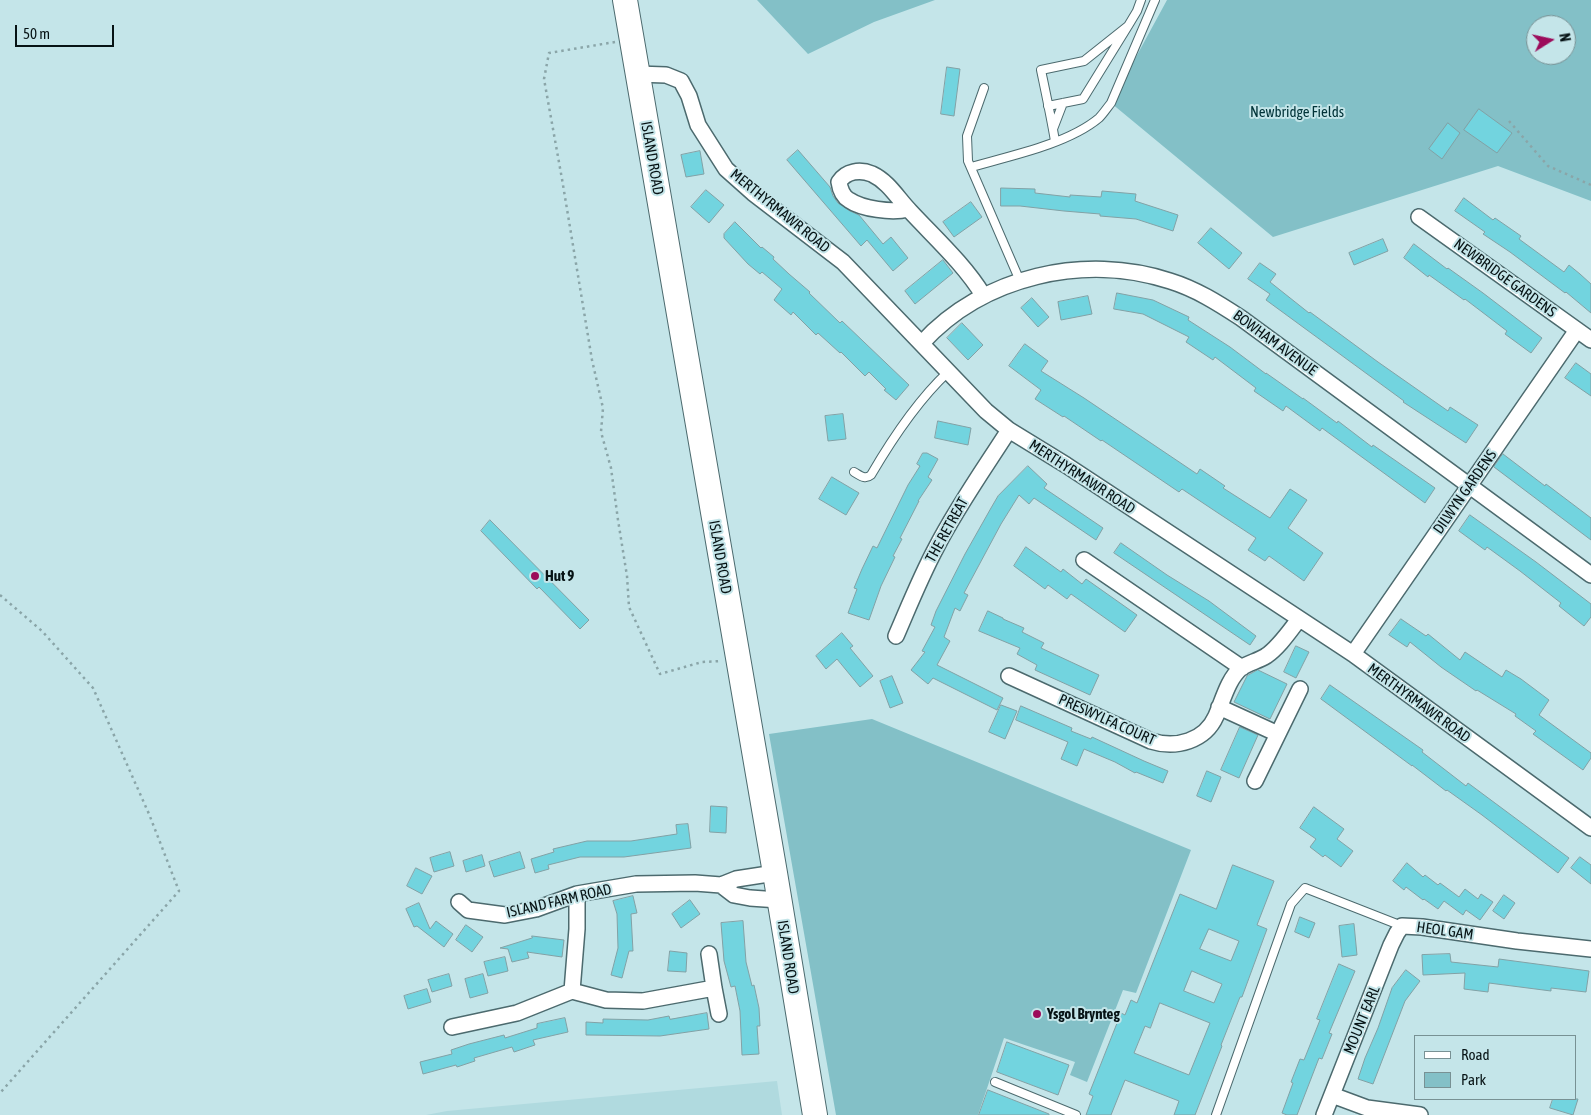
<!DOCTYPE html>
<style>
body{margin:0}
#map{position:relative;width:1591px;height:1115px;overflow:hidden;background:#c4e5e9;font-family:"Asap Condensed",sans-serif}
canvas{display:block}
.legend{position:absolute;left:1414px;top:1035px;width:162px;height:65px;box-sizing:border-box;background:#c4e5e9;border:1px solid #789194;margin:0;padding:6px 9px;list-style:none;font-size:15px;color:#071315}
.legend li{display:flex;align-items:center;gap:10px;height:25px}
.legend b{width:25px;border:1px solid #789194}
.north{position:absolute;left:1526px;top:15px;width:50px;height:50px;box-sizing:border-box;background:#c4e5e9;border:1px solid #789194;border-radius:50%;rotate:80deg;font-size:14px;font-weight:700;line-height:20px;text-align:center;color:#071315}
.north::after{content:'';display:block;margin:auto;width:18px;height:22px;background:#9c0c5b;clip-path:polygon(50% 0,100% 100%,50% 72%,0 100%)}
.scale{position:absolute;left:15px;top:25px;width:99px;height:22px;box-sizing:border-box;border:2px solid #071315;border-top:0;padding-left:6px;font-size:15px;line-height:18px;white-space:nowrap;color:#071315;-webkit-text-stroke:4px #c4e5e9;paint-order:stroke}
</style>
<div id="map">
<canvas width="1591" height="1115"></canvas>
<ul class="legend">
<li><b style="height:6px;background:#fff"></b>Road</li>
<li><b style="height:14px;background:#83c0c7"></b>Park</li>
</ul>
<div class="north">N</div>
<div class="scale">50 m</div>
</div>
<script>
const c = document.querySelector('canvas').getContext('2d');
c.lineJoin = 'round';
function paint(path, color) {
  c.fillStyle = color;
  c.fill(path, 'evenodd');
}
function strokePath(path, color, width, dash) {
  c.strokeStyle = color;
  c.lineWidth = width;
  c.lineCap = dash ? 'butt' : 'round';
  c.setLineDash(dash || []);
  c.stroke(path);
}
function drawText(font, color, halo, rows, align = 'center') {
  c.font = font + ' "Asap Condensed",sans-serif';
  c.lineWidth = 4;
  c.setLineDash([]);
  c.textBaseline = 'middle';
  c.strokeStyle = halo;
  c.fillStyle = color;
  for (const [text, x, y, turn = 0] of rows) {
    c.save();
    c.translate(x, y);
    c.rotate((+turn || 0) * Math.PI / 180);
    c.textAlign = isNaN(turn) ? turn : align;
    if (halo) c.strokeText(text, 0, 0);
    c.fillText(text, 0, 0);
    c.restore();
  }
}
const built = new Path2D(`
 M777,1081l5,34h-356l21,-4z`);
const green = new Path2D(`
 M757,0h178l-61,22 -66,32z
 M1167,0h424v201l-93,-35 -225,71 -162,-134zM1536,25h30v30h-30z
 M872,719l319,131 -55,143 -13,-3 -36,92 -17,-7 5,-13 -71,-24 -26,77h-142l-67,-381z`);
const building = new Path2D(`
 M947,67l13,2 -6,47 -13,-2z
 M1479,109l33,24 -15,20 -33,-23z
 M1448,123l12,10 -18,26 -13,-10z
 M798,150l32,37 3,9 5,7 12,8 9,4 24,29 8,-7 17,21 -15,13 -26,-31 -6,6 -74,-86z
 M700,151l4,23 -18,3 -5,-22z
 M1001,188l34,1v4l35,4v-2l31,2 1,-6 34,3 -1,7 43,14 -5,16 -37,-12 -36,-3v-2l-36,-3 -44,-5h-19z
 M706,190l18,15 -15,18 -18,-16z
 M1464,198l29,22 2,-2 26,18 -2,3 45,33 5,-7 11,9 11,10v29l-25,-21 -1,1 -55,-41 -27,-18 2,-2 -30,-21z
 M971,202l11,15 -28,20 -11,-15z
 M735,222l26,26 1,-1 12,10 -1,2 16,15 21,18 -1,1 31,30 2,-2 67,64 -13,15 -12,-10 2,-1 -17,-17 -4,4 -24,-24 -1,1 -22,-20 -2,2 -23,-23 -2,3 -17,-15 8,-11 -20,-17 -2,2 -12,-10 -24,-26v-4z
 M1211,228l31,25 -13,16 -31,-26z
 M1383,239l5,12 -34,14 -5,-12z
 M1414,244l33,25 1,-1 35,25 59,45 -11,15 -26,-19 2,-3 -42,-32 -1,1 -35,-25 -1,2 -24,-19z
 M943,260l10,13 -38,31 -10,-13z
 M1260,263l16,11 -6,8 39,31 1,-1 68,50 70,49 2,-4 28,18 -12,18 -63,-41 1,-1 -138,-101 4,-6 -22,-15z
 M1117,293l36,7 36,17 -1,3 42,27 36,27v-1l37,26v-1l34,25 1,-2 34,26 1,-2 62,43 -10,15 -103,-75 -2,3 -34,-25 -3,5 -29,-20 2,-3 -41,-31 -2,3 -27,-18 3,-5 -46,-23 -29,-5z
 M1088,296l4,18 -31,6 -3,-18z
 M1032,298l17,19 -11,10 -17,-19z
 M962,323l21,22 -15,15 -21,-22z
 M1025,344l23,17 -7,10 43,27 113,76 3,-5 25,17 -2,2 47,30 20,-29 17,11 -19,28 35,25 -19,28 -35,-25 -4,5 -17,-11 8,-12 -38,-25 -36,-24 -3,3 -77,-52 -1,1 -37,-25 -1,1 -28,-18 6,-9 -32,-24z
 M1576,363l15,11v22l-26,-18z
 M843,414l3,25 -18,2 -3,-25z
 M938,421l33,7 -3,17 -33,-7z
 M923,453h4l11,6 -10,18 4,3 -14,21h1l-19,37 2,1 -9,17 2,1 -14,29 -12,34 -21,-7 9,-24 -3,-1 8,-19 11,-23 4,2 31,-63 12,-19 -3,-2z
 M1503,454l42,32 1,-2 45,34v22l-97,-73z
 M1028,466l19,18 -3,4 59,40 -7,12 -62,-42 -5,6 -10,-9 -18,29 -37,69 4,2 -8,16 -5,-3 -11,29 6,4 -13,24 66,33 -6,12 -64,-32 -5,6 -17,-14 14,-18 -3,-1 13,-24 -4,-2 5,-14 29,-57 26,-46 7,-12z
 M832,477l27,16 -13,22 -27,-16z
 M1470,515l66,47 55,42v13l-7,9 -25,-20 2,-3 -41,-32 -33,-24 -2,3 -26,-19z
 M490,520l99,100 -9,9 -41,-42 -2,2 -56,-58z
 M1121,543l46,32 42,26 47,35 -6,9 -136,-92z
 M1026,547l35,25 2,-3 19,15 4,-5 51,36 -12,17 -54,-38 -4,5 -19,-14 -3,4 -31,-23z
 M988,611l15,7v1l21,9 -2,4 22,11 -3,5 58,27 -9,20 -55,-25 2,-5 -20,-11 3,-6 -41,-17z
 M1401,619l25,17 2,-2 32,26 5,-8 37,25 4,-7 15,9 28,21 -10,15 52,38v5l-8,12 -50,-36 3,-3 -21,-15 1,-2 -39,-24 -1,1 -35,-24 -31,-25 -3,5 -18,-12z
 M842,633l11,13 -3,2 23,28 -13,11 -23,-28 -11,10 -10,-13z
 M1296,646l13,6 -13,26 -12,-6z
 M1258,670l29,14 -17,35 -36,-17 13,-26z
 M892,676l11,27 -13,5 -10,-27z
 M1330,685l93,65 -1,2 44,34 2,-3 101,75 -11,15 -76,-58 -35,-25 -1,1 -34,-26v1l-91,-67z
 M1001,705l16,6 -12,28 -16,-7z
 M1021,706l51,22 -1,3 20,8 1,-2 52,24 24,10 -5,12 -27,-11 -1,1 -20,-11 -31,-13 -7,17 -16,-7 7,-17 -52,-22z
 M1240,727l18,8 -19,43 -18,-8z
 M1207,771l14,6 -10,25 -14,-6z
 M711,806l16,1 -1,26 -16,-1z
 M1314,807l30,22 -7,10 16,12 -12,16 -16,-12 -2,2 -13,-10 6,-8 -16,-11z
 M688,824l3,24 -67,9h-44l-32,8 1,4 -14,4 -4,-14 23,-7 -1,-3 34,-8h44l46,-7 -1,-9z
 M450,852l4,14 -20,6 -4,-14z
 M520,852l5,16 -31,9 -5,-15z
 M482,855l3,11 -19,6 -3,-11z
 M1580,857l11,8v19l-20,-16z
 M1407,863l16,14 2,-2 13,10 2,-2 19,14 6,-8 13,10 3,-5 12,8 -13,18 -14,-10 -3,5 -19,-14 -6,8 -14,-10 -1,1 -17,-13 -2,3 -11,-9z
 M1233,865l41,16 -17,44 10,4 -25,68h-2l-19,48 1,1 -27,69h-21l5,-14 -54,-21 -14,35h-25l7,-19 -4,-2 32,-81 4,2 6,-15 6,3 43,-109 36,15zM1209,929l30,12 -8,20 -31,-12zM1192,971l30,13 -8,19 -30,-12zM1160,1003l50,20 -21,52 -55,-22 11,-27 5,2z
 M416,868l16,8 -10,18 -15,-8z
 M1504,895l11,8 -11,16 -11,-8z
 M633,896l4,17 -6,1 2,37h-4l-7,27 -11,-3 7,-27 -1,-34 -4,-13z
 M690,900l10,14 -19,14 -9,-14z
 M419,903l11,26 6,-8 17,13 -9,13 -27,-21 -3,1 -8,-18z
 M1300,917l15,6 -6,15 -14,-6z
 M743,921l3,41 6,24 2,-1 5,23 1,18h-3l2,28 -17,1 -2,-44 -5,-25 -4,1 -7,-26 -3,-38z
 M1354,924l3,31 -15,2 -3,-31z
 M466,925l17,12 -11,15 -16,-12z
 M532,936l32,4 -2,17 -35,-5 2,6 -17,4 -4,-13 -8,-1 32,-10z
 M670,951l17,2 -1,19 -18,-1z
 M1450,954l1,8 47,5 1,-8 90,12 -3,21 -35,-4v3l-62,-8 -1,9 -24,-3 1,-16 -42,2 -1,-20z
 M505,957l3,14 -20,5 -4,-14z
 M1339,964l16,7 -26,62 3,1 -10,25 -3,-1 -22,57h-10l-5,-2 11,-30 -2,-1 9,-23 4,1 16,-40 -3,-1z
 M1406,970l14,11 -15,20 -32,83 -15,-5 7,-21 13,-30 14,-40z
 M449,974l3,12 -20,6 -4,-12z
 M483,974l5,19 -18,5 -5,-19z
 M427,989l4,13 -23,7 -4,-13z
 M707,1013l2,16 -49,7 -74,-1v-13l17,1v-4l45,1 21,-4 1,3z
 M565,1018l3,14 -35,8 2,5 -21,7 -2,-5 -38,11 1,3 -18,6 -1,-2 -33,9 -3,-12 32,-8 -1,-4 18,-6 35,-9 1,3 32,-10v-4z
 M1007,1042l62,23 -11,30 -61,-23z
 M988,1090l61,24v1h-70z
 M1553,1099h25l-5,16 -23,-7z`);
const path = new Path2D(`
 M615,42l-66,11 -5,26 18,100 30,181 11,48 -2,24 10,36 7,52 9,56 2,31 31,67 42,-12 19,-1
 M1509,121l39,45 43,19
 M0,595l42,36 51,57 56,126 30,77 -179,202`);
const lane = new Path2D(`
 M1128,26l9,-15 4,-11
 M984,88l-17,48 1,25 52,120
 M1048,106l35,-7 45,-73 -44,35 -43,9c5,24 10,47 14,71
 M1053,129l10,-26
 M971,167c39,-11 97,-23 128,-49 4,-4 8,-10 12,-15l44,-103
 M854,472c7,4 11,8 17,3 21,-36 46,-74 77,-103
 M995,1082l81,33
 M1216,1115l75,-211 14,-16 97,38`);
const street = new Path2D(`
 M637,74l29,1 15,6 8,15 9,29 28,44 27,24 90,69 143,149 23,19 57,35 287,189 238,174
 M908,209c-16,4 -46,0 -59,-9 -7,-4 -9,-11 -10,-18 7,-11 21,-13 33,-8 17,8 26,25 38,37 25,27 54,53 73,84
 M1419,217l172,123
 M922,343c61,-67 163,-90 248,-62 26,8 48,22 71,37l350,257
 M1084,560l158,108
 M896,636c13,-30 25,-60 40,-88 21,-41 48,-79 73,-118
 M1353,654l224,-324
 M1009,676l142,65c25,8 54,0 65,-25 7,-16 12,-37 25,-48 7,-5 17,-7 25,-12 13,-9 23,-24 33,-37
 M1219,707l59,27
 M1255,781l45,-92
 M721,885l13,10 16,3 29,2
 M459,902l9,8 37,5 31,-6 41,-15 59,-10 59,-1 26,2 15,-6 39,-6
 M709,954l5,34 5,26
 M572,991l5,-62v-35
 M452,1027l65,-14 55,-22 34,9 37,1 71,-13
 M1332,1095l35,13 53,7
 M1324,1115l67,-170 6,-12 5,-7 20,1 95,14 74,8`);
const primary = new Path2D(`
 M625,0l150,873 40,242`);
const markers = [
 [535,576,5,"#9c0c5b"],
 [1037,1014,5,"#9c0c5b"]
];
const parkNames = [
 ["Newbridge Fields",1297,112]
];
const streetNames = [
 ["ISLAND ROAD",652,158,80],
 ["MERTHYRMAWR ROAD",780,211,39],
 ["NEWBRIDGE GARDENS",1505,278,36],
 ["BOWHAM AVENUE",1275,343,36],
 ["MERTHYRMAWR ROAD",1082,477,33],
 ["DILWYN GARDENS",1465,492,-55],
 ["THE RETREAT",947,530,-61],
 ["ISLAND ROAD",720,557,80],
 ["MERTHYRMAWR ROAD",1419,703,36],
 ["PRESWYLFA COURT",1107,720,24],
 ["ISLAND FARM ROAD",559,901,-13],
 ["HEOL GAM",1445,931,8],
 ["ISLAND ROAD",788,957,81],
 ["MOUNT EARL",1362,1020,-68]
];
const poiNames = [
 ["Hut 9",545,576],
 ["Ysgol Brynteg",1047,1014]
];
paint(built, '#b0dadf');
paint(green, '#83c0c7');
paint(building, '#72d4df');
strokePath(building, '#82a1a5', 1);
strokePath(lane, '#4c6a6e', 10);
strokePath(street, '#4c6a6e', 18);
strokePath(primary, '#4c6a6e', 26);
strokePath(path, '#8aa5a8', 2.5, [2.5, 4]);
strokePath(lane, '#fff', 8);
strokePath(street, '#fff', 15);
strokePath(primary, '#fff', 24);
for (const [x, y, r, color] of markers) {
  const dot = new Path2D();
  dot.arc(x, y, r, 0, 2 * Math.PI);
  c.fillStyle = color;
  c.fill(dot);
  strokePath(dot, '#c4e5e9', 2);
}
drawText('15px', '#013338', '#c4e5e9', parkNames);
drawText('15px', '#071315', '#c4e5e9', streetNames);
drawText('bold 15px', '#071315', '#c4e5e9', poiNames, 'left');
</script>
